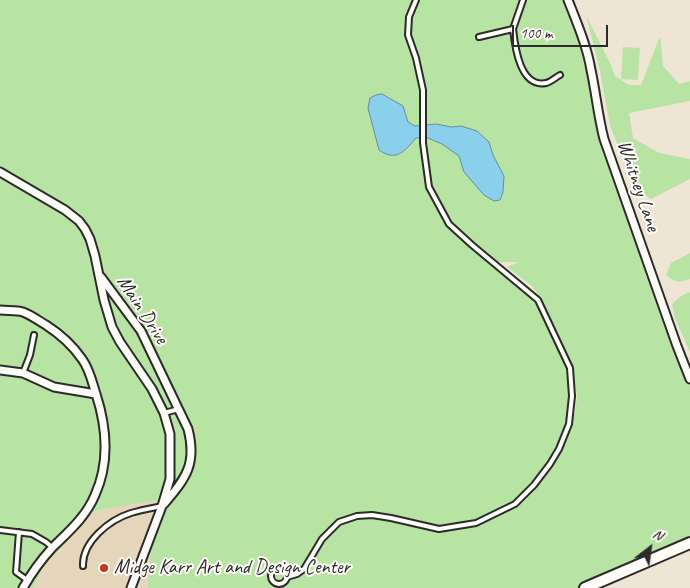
<!DOCTYPE html>
<style>
body{margin:0}
#map{position:relative;width:690px;height:588px;overflow:hidden;background:#efe5d4;font-family:Caveat,sans-serif}
canvas{display:block}
.north{position:absolute;left:625px;top:523px;width:50px;height:50px;-webkit-text-stroke:4px #fdfcf7;paint-order:stroke;rotate:30deg;font-size:14px;font-weight:700;line-height:20px;text-align:center;color:#2b2b2b}
.north::after{content:'';display:block;margin:auto;width:18px;height:22px;background:#2b2b2b;clip-path:polygon(50% 0,100% 100%,50% 72%,0 100%)}
.scale{position:absolute;left:512px;top:25px;width:96px;height:22px;box-sizing:border-box;border:2px solid #2b2b2b;border-top:0;padding-left:6px;font-size:15px;line-height:18px;white-space:nowrap;color:#2b2b2b;-webkit-text-stroke:4px #fdfcf7;paint-order:stroke}
</style>
<div id="map">
<canvas width="690" height="588"></canvas>
<div class="north">N</div>
<div class="scale">100 m</div>
</div>
<script>
const c = document.querySelector('canvas').getContext('2d');
c.lineJoin = 'round';
function paint(path, color) {
  c.fillStyle = color;
  c.fill(path, 'evenodd');
}
function strokePath(path, color, width, dash) {
  c.strokeStyle = color;
  c.lineWidth = width;
  c.lineCap = dash ? 'butt' : 'round';
  c.setLineDash(dash || []);
  c.stroke(path);
}
function drawText(font, color, halo, rows, align = 'center') {
  c.font = font + ' Caveat,sans-serif';
  c.lineWidth = 4;
  c.setLineDash([]);
  c.textBaseline = 'middle';
  c.strokeStyle = halo;
  c.fillStyle = color;
  for (const [text, x, y, turn = 0] of rows) {
    c.save();
    c.translate(x, y);
    c.rotate((+turn || 0) * Math.PI / 180);
    c.textAlign = isNaN(turn) ? turn : align;
    if (halo) c.strokeText(text, 0, 0);
    c.fillText(text, 0, 0);
    c.restore();
  }
}
const built = new Path2D(`
 M0,149l96,58 119,238 -40,143h-142l10,-21 51,-56 -94,-316z`);
const green = new Path2D(`
 M0,0h568l18,48 13,73 91,258v163l-105,46h-437l4,-46 12,-30 24,-36 6,-13 1,-18 -5,-17 -7,-17 -21,-39 -11,-28 -8,-14 -39,-54 -10,-37 -6,-13 -9,-10 -13,-9 -66,-40zM492,262h27l-12,5 25,19 9,13 31,68 5,29 -2,17 -7,11 3,-28 -3,-26 -30,-70z
 M586,15l25,50 4,11 14,9h12l19,-49 3,30 16,18 11,-3v20l-61,12 4,25 26,15 31,6v20l-39,20 -14,-9 -27,-64 -10,-55z
 M623,47l17,1 -2,32 -17,-1z
 M0,176l76,46 10,18 22,81 37,61 18,33 4,18 -1,16 2,27 -8,26 -11,-1 -55,10 -51,56 -10,21h-33z
 M690,253v26c-13,4 -13,4 -24,-4l5,-12z
 M102,281l41,59 31,67 -2,1 -7,-1 -47,-73 -4,-9z
 M690,292v60l-15,-34 -3,-14 9,-8z
 M173,413h5l12,28 -2,26 -21,32 1,-81z`);
const water = new Path2D(`
 M382,94l21,12 5,16 7,4 21,-2 15,3 10,-1 16,5 12,11 4,13 11,21 -1,16 -3,8 -6,1 -10,-6 -20,-23 -5,-16 -17,-12 -14,-6h-12c-12,14 -20,24 -37,12l-11,-42 2,-10 6,-3z`);
const lane = new Path2D(`
 M513,29c2,18 7,59 33,54 5,-1 10,-6 14,-8
 M479,37l34,-8 10,-29
 M23,373l7,-18 4,-20
 M164,413l15,-4
 M0,530l32,4 14,8 7,6
 M19,532l-3,40 11,8
 M83,566c-1,-24 26,-46 48,-53 10,-3 21,-5 31,-7
 M271 576a8 8 0 1 1 16 0a8 8 0 1 1-16 0Z
 M287,577l10,-3 7,-5 18,-30 17,-17 18,-6 15,-1 19,3 48,11 37,-6 39,-19 19,-19 16,-21 9,-15 10,-25 3,-28 -2,-28 -32,-68 -66,-55 -23,-21 -20,-37 -6,-44v-53l-7,-32 -8,-23 1,-18 7,-17`);
const street = new Path2D(`
 M568,0c9,23 19,46 23,70 5,23 7,46 13,69l73,207 13,33
 M0,172l65,38 14,11 6,8 5,10 5,17 9,44 8,27 8,15 32,47 12,24 6,21v45l-8,27 -31,82
 M101,277l40,54 47,98c9,35 -2,49 -24,75
 M0,310c7,1 16,0 23,2 8,3 16,9 23,13 14,9 27,21 36,34 8,11 10,23 14,35 11,34 14,68 -1,101 -9,22 -27,37 -43,53 -11,12 -21,26 -29,40
 M0,370l23,3 31,14 42,7`);
const secondary = new Path2D(`
 M585,588l105,-45`);
const markers = [
 [104,568,5,"#c8321e"]
];
const streetNames = [
 ["Whitney Lane",638,186,71],
 ["Main Drive",142,310,57]
];
const poiNames = [
 ["Midge Karr Art and Design Center",114,568]
];
paint(built, '#e5d5bb');
paint(green, '#b7e4a2');
paint(water, '#8ad0ec');
strokePath(water, '#648e9f', 1);
strokePath(lane, '#2b2b2b', 8);
strokePath(street, '#2b2b2b', 11);
strokePath(secondary, '#2b2b2b', 14);
strokePath(lane, '#fdfcf7', 4);
strokePath(street, '#fdfcf7', 7);
strokePath(secondary, '#fdfcf7', 10);
for (const [x, y, r, color] of markers) {
  const dot = new Path2D();
  dot.arc(x, y, r, 0, 2 * Math.PI);
  c.fillStyle = color;
  c.fill(dot);
  strokePath(dot, '#fdfcf7', 2);
}
drawText('20px', '#2b2b2b', '#fdfcf7', streetNames);
drawText('20px', '#2b2b2b', '#fdfcf7', poiNames, 'left');
</script>
